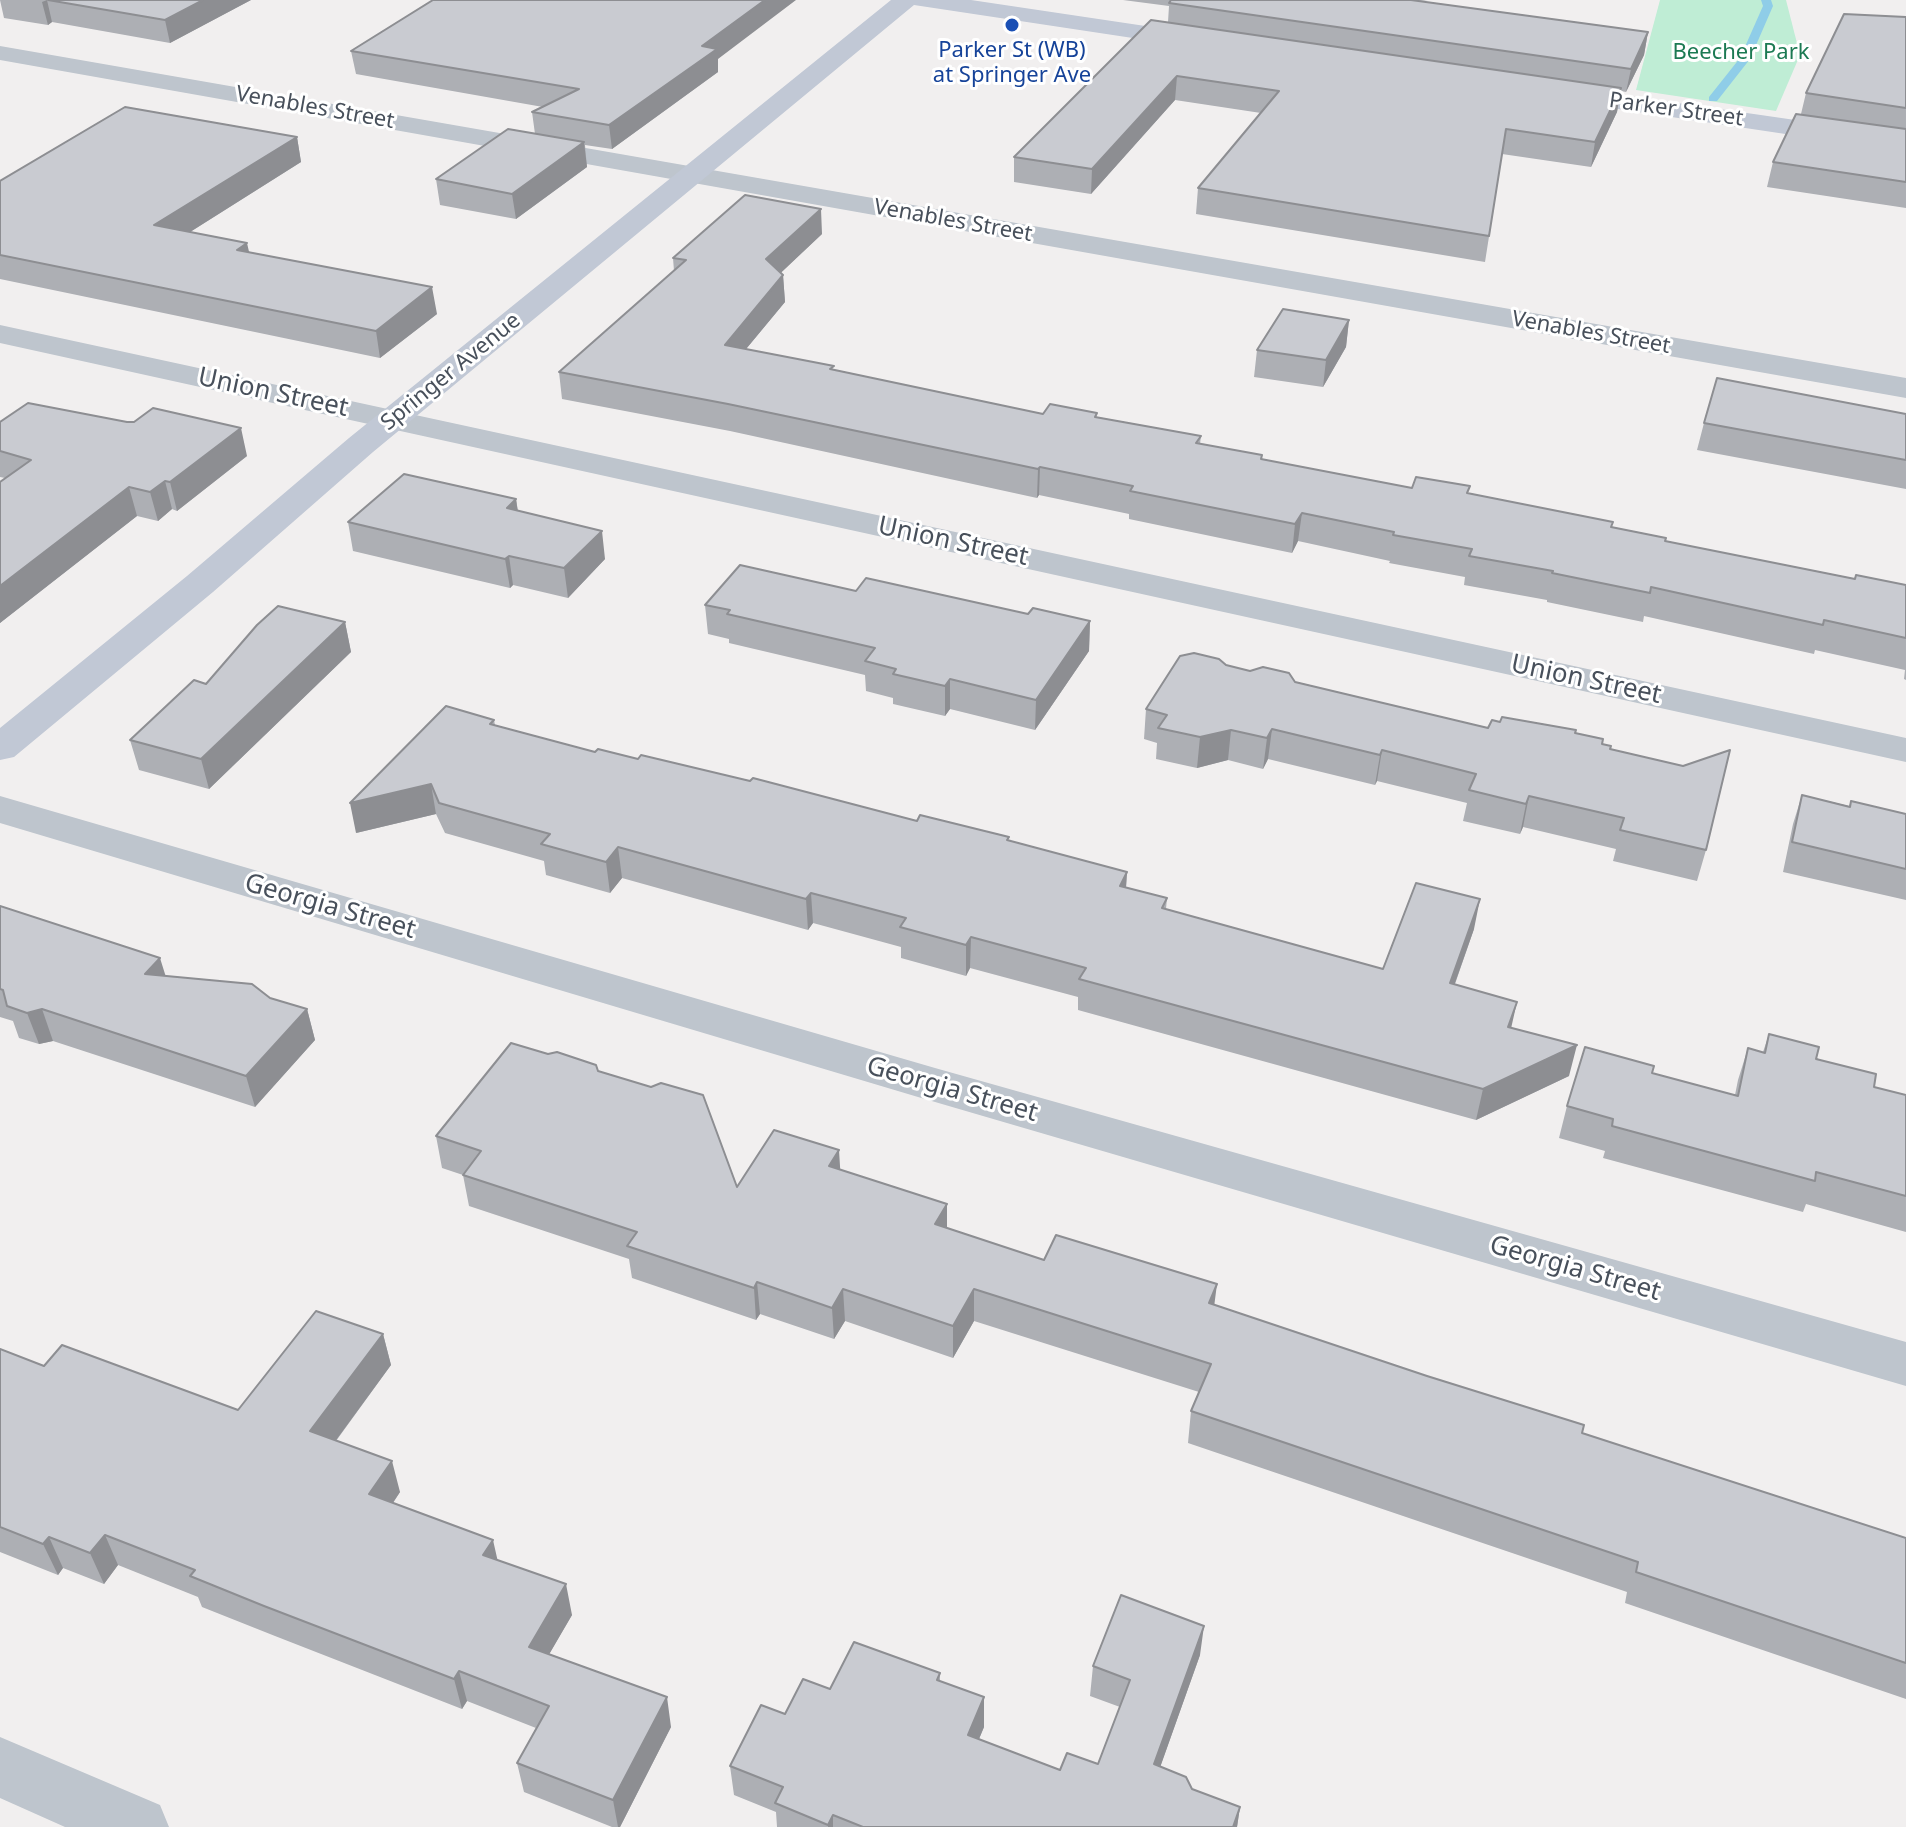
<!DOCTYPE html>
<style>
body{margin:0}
canvas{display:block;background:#f1efef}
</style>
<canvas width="1906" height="1827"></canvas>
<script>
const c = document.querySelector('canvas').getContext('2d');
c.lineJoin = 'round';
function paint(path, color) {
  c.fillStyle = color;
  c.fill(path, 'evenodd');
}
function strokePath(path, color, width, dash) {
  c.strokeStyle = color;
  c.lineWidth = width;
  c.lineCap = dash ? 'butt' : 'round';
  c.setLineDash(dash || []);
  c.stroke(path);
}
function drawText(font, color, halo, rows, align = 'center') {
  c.font = font + ' "Noto Sans",sans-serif';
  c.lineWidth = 6;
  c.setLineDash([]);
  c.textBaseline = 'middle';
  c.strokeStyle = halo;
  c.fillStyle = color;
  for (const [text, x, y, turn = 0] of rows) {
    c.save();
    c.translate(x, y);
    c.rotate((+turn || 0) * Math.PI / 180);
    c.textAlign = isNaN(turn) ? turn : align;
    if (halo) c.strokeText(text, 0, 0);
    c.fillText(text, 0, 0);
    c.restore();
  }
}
const green = new Path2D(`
 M1660,0h126l14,55 -24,56 -140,-21z`);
const stream = new Path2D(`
 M1761,0h10l2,6 -23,53 -33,42h-8v-4l31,-39 23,-52z`);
const street = new Path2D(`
 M0,46l1906,332v20l-1906,-338z
 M0,325l1906,413v24l-1906,-419z
 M0,796l935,272 971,274v44l-988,-289 -918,-274z
 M0,1737l160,68 9,22h-104l-65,-29z`);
const secondary = new Path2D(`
 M891,0h80l228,34 9,2 3,5 -3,5 -9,2 -285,-43 -541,447 -160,140 -199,165 -14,3v-32l187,-152 162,-138z
 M1560,86l346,50v16l-355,-53 -4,-5 4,-5z`);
const wall = new Path2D(`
 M0,0h251l-81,43 -118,-21 -4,3 -44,-7z
 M1123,0h305l-9,1 229,31 -4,23 -18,37 -5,-1 -4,21 -26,55 -89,-13 -17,108 -289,-48 2,-26 63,-75 -86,-13 -84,94 -77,-12v-25l154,-135 1,-16z
 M1906,17v191l-139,-21 6,-25 28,-48 5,-21z
 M351,51l367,8v13l-106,77 -27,-4 2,22 -71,52 -76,-14 -4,-26 99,-45 -3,-22 11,-5 -187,-33z
 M297,137l4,25 -111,70 247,82 -57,44 -380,-79v-98z
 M822,234l-42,39 3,2 2,27 -39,47 88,21 209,44 54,3 104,19 -1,8 62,11v4l150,29 56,6 198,47 189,38 51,6v95l-2,-1 1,-9 -90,-20 -1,4 -170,-38 -1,6 -96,-20v-2l-83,-15 1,-8 -76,-14 1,-2 -92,-20 -6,12 -163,-34v-5l-90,-19 -2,3 -307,-67 -168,-32 -3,-27 115,-101 -1,-13z
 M1349,320l-3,27 -23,40 -69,-10 3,-27z
 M1906,414v75l-209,-39 7,-27z
 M0,422l247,34 -70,55 -5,-2 -14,12 -21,-5 -137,107v-141l5,-4 -5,-1z
 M516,499l2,12 87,48 -37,39 -55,-13 -3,3 -157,-37 -5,-29z
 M856,591l172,23 62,7 -1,30 -54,79 -85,-21 -5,7 -52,-12v-6l-27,-7 -1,-16 -136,-32v-4l-21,-5 -3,-29z
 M345,622l6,30 -142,137 -70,-19 -9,-30 76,-56z
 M1226,665l262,63 12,-6 76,11 26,11 8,5 96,101 -9,31 -84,-20 3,-12 -93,-22 -3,7 -57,-13 4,-18 -90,-22 -2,4 -107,-26 -5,10 -35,-9 -31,8 -41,-9 1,-16 -13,-4 2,-30z
 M494,720l1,5 100,27 43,7 371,82 118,31 -1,16 41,10 -1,11 217,60 91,-40 -19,55 56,43 58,49 -93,44 -398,-110v-13l-108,-29 -4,8 -65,-18v-11l-88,-24 -5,7 -186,-52 -12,15 -64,-18 -2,-14 -99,-28 -9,-19 -80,19z
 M1802,795l47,11 2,-5 55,13v86l-123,-28 10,-48z
 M0,906l165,70 105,22 37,11 8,31 -60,67 -202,-66 -14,3 -20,-6 -6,-17 -13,-4z
 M1769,1034l105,53 32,8v137l-100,-28 -3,8 -200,-54 2,-7 -46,-13 8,-32 85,-33 83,22 3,-15 10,-32 15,4z
 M598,1071l139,116 103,-17 107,34v24l97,32 170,45 368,128 324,105v161l-281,-96 2,-11 -439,-149 3,-32 8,-19 -225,-71 -21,37 -108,-37 -11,18 -74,-25 -4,6 -124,-42 -3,-19 -160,-53 -6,-31 -21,-7 -6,-32z
 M383,1334l8,31 -55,76 64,51 -7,11 104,57 75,55 -23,39 122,73 -51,100h-8l-88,-35 -7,-29 19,-35 -69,-27 -5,8 -187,-73 -73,-29 -4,-10 -80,-32 -14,19 -41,-16 -5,7 -58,-23v-203l44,17 194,44z
 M1200,1655l-40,112 32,22 48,18 -3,20h-460l-1,-15 -42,-17 -4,-29 55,-52 45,-25 110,-16v8l44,16v30l-5,12 81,31 38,-6 22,-57 -30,-11 3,-30z`);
const shadedWall = new Path2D(`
 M47,0l5,22 -4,3 -6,-23z
 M203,0h48l-81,43 -5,-23z
 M765,0h31l-78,59v13l-106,77 -3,-24 93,-79z
 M1648,32l-4,23 -18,37 5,-23z
 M1177,76l-2,24 -84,94 1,-25z
 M1621,88l-4,24 -26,55 4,-25z
 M297,137l4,25 -141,89 -6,-26z
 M584,142l3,25 -71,52 -4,-25z
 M821,209l1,25 -55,52 -1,-27z
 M247,243l6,26 -16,-19z
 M783,275l2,27 -58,70 -2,-27z
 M432,287l5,27 -57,44 -4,-27z
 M1349,320l-3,27 -23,40 3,-27z
 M241,428l6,28 -70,55 -7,-29z
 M1040,467l-1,28 -2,3 1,-29z
 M165,481l7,28 -14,12 -8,-29z
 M129,487l8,29 -137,107v-37z
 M516,499l4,29 -13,-20z
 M1302,513l-4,28 -6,12 3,-29z
 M602,531l3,28 -37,39 -4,-30z
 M509,556l4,29 -3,3 -5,-29z
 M1090,621l-1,30 -54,79 1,-30z
 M345,622l6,30 -142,137 -8,-30z
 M950,679v30l-5,7v-30z
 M1272,729l-4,30 -5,10 4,-31z
 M1231,730l-3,30 -31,8 3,-31z
 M1382,750l-5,31 -2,4 5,-30z
 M431,784l5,30 -80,19 -6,-30z
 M1529,796l-6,31 -3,7 6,-30z
 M618,847l4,31 -12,15 -4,-31z
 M1127,872l-2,30 -5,-16z
 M811,893l2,30 -5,7 -2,-31z
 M1480,899l-6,30 -30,85 6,-31z
 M971,937l-1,31 -4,8v-31z
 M160,958l10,32 -25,-16z
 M1517,1002l-7,31 -2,-6z
 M42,1009l11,32 -14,3 -12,-31z
 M307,1009l8,31 -60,67 -9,-31z
 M1577,1045l-8,31 -93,44 7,-31z
 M839,1150l2,32 -12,-16z
 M947,1204v32l-12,-12z
 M757,1282l3,32 -4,6 -2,-32z
 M1217,1284l-4,31 -4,-12z
 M843,1289l2,32 -11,18 -2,-31z
 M974,1289v32l-21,37v-32z
 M383,1334l8,31 -71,97 -10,-31z
 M392,1461l8,31 -22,33 -9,-31z
 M105,1535l13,30 -14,19 -14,-31z
 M49,1537l14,31 -5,7 -15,-31z
 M493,1540l7,31 -17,-16z
 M566,1584l6,31 -36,62 -7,-30z
 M1204,1626l-4,29 -49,138 3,-29z
 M459,1671l8,30 -5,8 -8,-30z
 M667,1697l4,30 -51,100h-2l-5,-27z
 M984,1697v30l-16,38v-30z
 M1240,1807l-3,20h-4z
 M833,1815v12h-5v-2z`);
const building = new Path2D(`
 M48,0h155l-38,20z
 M433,0h332l-63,46 15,3 -108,76 -77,-13 47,-23 -228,-38z
 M1171,0h240l237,32 -17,37 -462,-66z
 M1844,14l62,3v91l-100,-15z
 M1151,20l470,68 -26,54 -89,-13 -17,107 -291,-48 81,-97 -102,-15 -85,93 -78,-12z
 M125,107l172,30 -143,88 93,18 -10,7 195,37 -56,44 -376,-76v-74z
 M1796,114l110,15v53l-133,-20z
 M508,129l76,13 -72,52 -76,-15z
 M745,195l76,14 -55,50 17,16 -58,70 109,21 -4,3 213,45 7,-10 47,9 -2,4 106,19 -5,7 66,12 -1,4 151,29 4,-11 54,9 -3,7 146,29 -2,5 55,11 -1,3 190,38 1,-4 50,10v53l-82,-18 -1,5 -172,-38 -1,6 -98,-20 1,-2 -84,-15 3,-7 -79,-14 1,-3 -92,-19 -7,11 -165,-33 3,-5 -93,-19 -2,2 -310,-65 -169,-32 127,-112 -13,-2z
 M1283,309l66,11 -23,40 -69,-10z
 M1717,378l189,36v46l-202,-37z
 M28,403l99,19h7l19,-14 88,20 -71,54 -5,-1 -15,11 -21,-5 -129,99v-104l31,-22 -31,-9v-29z
 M404,474l112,25 -9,9 95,23 -38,37 -55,-12 -4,3 -157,-37z
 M740,565l116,26 10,-13 162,36 5,-6 57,13 -54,79 -86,-21 -5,7 -52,-12 3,-5 -31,-8 10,-13 -148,-34 3,-4 -25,-5z
 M278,606l67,16 -144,137 -71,-19 64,-60 12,4 51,-59z
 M1194,653l25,6 7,6 24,6 13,-4 26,6 6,9 193,46 4,-8 8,2 2,-5 74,13 -1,3 28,6 -1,5 9,2 -1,3 73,17 47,-16 -24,100 -86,-20 4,-12 -95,-22 -3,8 -57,-14 7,-16 -94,-24 -2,5 -108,-26 -5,9 -36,-8 -31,7 -42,-9 9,-13 -21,-6 34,-53z
 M446,706l48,14 -4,4 105,28 3,-3 40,10 3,-4 109,26 3,-3 164,43 3,-6 89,22 -2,3 120,32 -7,14 47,12 -5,10 221,61 33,-86 64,16 -30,84 67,19 -9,25 69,18 -94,44 -404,-110 7,-11 -115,-31 -5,8 -66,-18 6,-9 -95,-25 -5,6 -188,-52 -12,15 -65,-18 9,-10 -111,-31 -8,-19 -81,19z
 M1802,795l48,12 1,-6 55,13v55l-114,-27z
 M0,906l160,52 -15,16 107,10 18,14 37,11 -61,67 -204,-67 -15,4 -20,-7 -4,-16 -3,-1z
 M1769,1034l50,13 -3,12 60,15 -2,13 32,8v101l-90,-24 -1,9 -203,-55 1,-7 -46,-13 18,-59 69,19 -2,7 86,23 10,-48 17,5z
 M511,1043l37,11 9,-2 39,13 2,6 53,16 10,-4 42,12 34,92 37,-57 65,20 -10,16 118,38 -12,20 109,36 12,-25 161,49 -8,19 218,73 157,49 -2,8 324,105v125l-270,-91 2,-10 -447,-151 20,-47 -237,-75 -21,37 -110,-37 -11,19 -75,-26 -3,6 -127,-42 10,-14 -174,-57 18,-24 -45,-15z
 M316,1311l67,23 -73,97 82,30 -23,33 124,46 -10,15 83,29 -37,63 138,50 -54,103 -96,-37 32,-57 -90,-35 -5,8 -190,-73 -74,-30 5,-6 -90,-35 -15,18 -41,-16 -6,7 -43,-17v-178l44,17 18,-21 176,65z
 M1121,1595l83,31 -50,138 32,13 6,12 48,18 -7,20h-370l-30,-12 -5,10 -53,-22 8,-16 -53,-21 31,-61 24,9 18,-35 27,10 24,-47 86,31 -3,7 47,17 -16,38 92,35 7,-17 31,11 32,-84 -37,-14z`);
const markers = [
 [1012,25,8,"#1a4fb4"]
];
const farTransitnames = [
 ["Parker St (WB)",1012,51],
 ["at Springer Ave",1012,76]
];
const farParknames = [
 ["Beecher Park",1741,53]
];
const farStreetnames = [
 ["Venables Street",315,108,10],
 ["Parker Street",1676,110,8],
 ["Venables Street",953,221,10],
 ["Venables Street",1591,333,10],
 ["Springer Avenue",451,372,-39]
];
const streetNames = [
 ["Union Street",273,393,12],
 ["Union Street",953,542,12],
 ["Union Street",1586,680,12],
 ["Georgia Street",330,907,16],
 ["Georgia Street",952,1090,16],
 ["Georgia Street",1575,1269,16]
];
paint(green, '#bfedd5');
paint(stream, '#8fcde8');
paint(street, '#bec5cd');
paint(secondary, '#c1c8d5');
paint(wall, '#adafb4');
paint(shadedWall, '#8d8e92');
paint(building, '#c9cbd1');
strokePath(building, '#8d8e92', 2);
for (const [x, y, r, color] of markers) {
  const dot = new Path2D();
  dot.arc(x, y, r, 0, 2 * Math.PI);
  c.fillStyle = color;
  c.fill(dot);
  strokePath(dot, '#fff', 3);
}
drawText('22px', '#164399', '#fff', farTransitnames);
drawText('22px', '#1c7a53', '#fff', farParknames);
drawText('22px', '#48505b', '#fff', farStreetnames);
drawText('26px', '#48505b', '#fff', streetNames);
</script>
